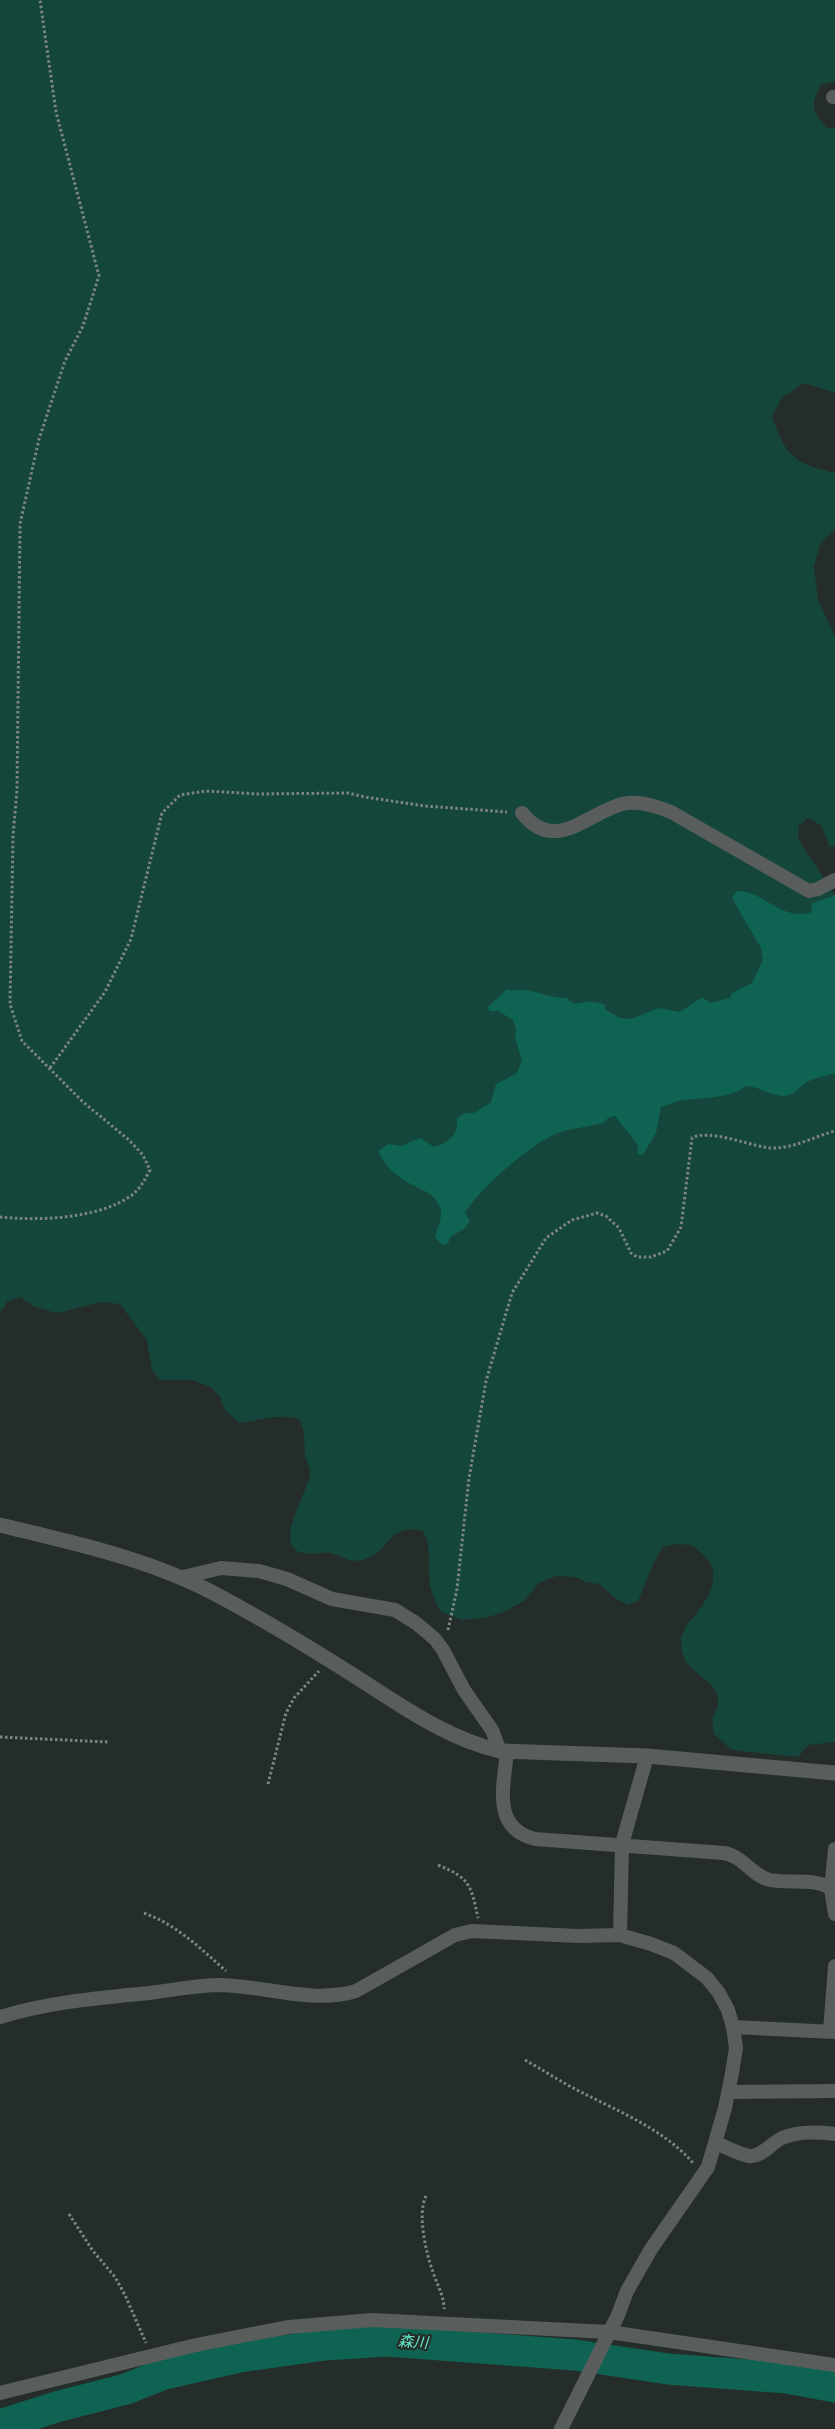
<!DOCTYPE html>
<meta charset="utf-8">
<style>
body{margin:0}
canvas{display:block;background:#242d2a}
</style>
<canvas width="835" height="2429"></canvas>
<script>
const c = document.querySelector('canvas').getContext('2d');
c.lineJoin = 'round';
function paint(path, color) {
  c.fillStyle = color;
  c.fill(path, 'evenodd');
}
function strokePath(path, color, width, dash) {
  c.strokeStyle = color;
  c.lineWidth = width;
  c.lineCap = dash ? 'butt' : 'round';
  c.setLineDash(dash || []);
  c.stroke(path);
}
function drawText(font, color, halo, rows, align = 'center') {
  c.font = font + ' Signika,"Noto Sans JP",sans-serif';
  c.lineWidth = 4.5;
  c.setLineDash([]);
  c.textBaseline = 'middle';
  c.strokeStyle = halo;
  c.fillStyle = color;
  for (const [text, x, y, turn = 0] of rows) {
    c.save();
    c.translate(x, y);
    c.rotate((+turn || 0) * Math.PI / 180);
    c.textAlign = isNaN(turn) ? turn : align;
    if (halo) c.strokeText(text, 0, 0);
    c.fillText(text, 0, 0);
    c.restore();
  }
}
const green = new Path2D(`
 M0,0h835v81l-14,4c-11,20 -9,26 6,43h8v265l-31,-10 -22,15 -10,18c13,40 23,48 63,57v56l-15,15 -6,23 4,32 17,38v209l-5,1 -9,-21 -12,-8 -10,7 -1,14 37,56v847l-27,3 -10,12 -66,-7 -18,-16 -2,-16c21,-31 -16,-39 -27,-58 -3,-6 -4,-12 -4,-18 0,-21 30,-35 32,-63 1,-7 0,-13 -4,-18 -5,-6 -11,-11 -17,-16l-15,-1 -14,3 -7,11 -18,43 -10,4 -13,-7 -16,-14 -13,-2 -10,-5 -20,-1 -17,7 -15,18 -22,12 -18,5 -23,2 -21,-9c-4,-8 -8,-17 -10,-26 -3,-19 3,-36 -7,-54 -38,-8 -29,18 -57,28 -21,7 -28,-9 -46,-6 -59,8 -13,-56 -10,-79 1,-7 -4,-12 -5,-18 -1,-14 1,-24 -6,-37 -20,-6 -40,2 -60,4l-14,-13 -5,-13 -9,-10 -19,-7h-32l-8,-10 -5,-30 -27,-36 -18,-2 -45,11 -22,-6 -15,-10 -12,4 -8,11z`);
const water = new Path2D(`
 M737,891c26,-1 47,32 75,21l-1,-8 24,-9v178c-8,3 -18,4 -26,8 -9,4 -15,16 -26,15 -14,-1 -23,-9 -37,-10 -13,12 -45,12 -63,14 -7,1 -15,5 -22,7l-5,26 -14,23 -5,-3 1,-8 -23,-29 -7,2 -5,5c-15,4 -31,5 -45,10 -25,9 -80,57 -93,80l5,8 -6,8 -14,8 -2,7 -5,1 -8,-7c1,-7 5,-15 6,-22 1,-23 -23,-26 -37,-36 -11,-7 -21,-17 -26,-29l10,-7 13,2 19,-8 14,9c15,-4 24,-12 23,-29l8,-5h9l17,-11 5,-18 20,-10 6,-13 -7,-23 1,-9 -3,-9 -15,-9h-9l-1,-4 19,-18c8,3 16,0 24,2 13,3 22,7 36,7 6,8 11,5 19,4 5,-1 12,1 18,2l2,6 14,8 12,1 26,-11 22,4 22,-15 8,6 20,-5 2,-5 20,-10 11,-23 -2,-12 -29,-50z`);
const river = new Path2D(`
 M0,2425l56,-18 70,-18 35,-14 79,-18 85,-12 62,-4 188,14 93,14 119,9 48,9`);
const path = new Path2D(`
 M50,1068l55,-76 26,-53 31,-126 18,-18 26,-4 52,3 90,-1 17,4 60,9 82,6
 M0,1217c39,4 99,2 132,-22 9,-7 13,-16 18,-25l-7,-15 -14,-15 -46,-38 -61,-61 -12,-37 3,-168 4,-46 3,-266 19,-85 26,-78 18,-35 16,-50 -43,-164 -16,-112
 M448,1630l9,-41 12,-111 17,-97 26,-88 34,-55 26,-18 25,-7 9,3 13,12 12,25 6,4h14l16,-6 14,-24 11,-89c17,-9 53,6 72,9 24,5 48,-10 71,-16
 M0,1737l108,5
 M268,1784l18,-71 8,-15 25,-27
 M438,1865c32,13 33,20 40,53
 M144,1913c33,12 56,35 82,58
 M525,2060c20,11 39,24 60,34 37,19 81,37 109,70
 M426,2196c-9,18 0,57 7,76 4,13 11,23 11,37
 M69,2214l24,37 22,26 10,18 21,48`);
const minor = new Path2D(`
 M833,97h2
 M522,813c33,41 64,1 100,-9 16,-4 34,2 49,8l138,79 9,-2 17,-9
 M183,1577l38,-9 38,3 28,8 45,20 63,11 21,13 19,16 8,11 21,40 28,40 8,21
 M507,1751c-3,35 -16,77 28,88l189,14c19,3 28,23 46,27 20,4 44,-3 61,9
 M835,1849l-4,40 4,25
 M620,1935l2,-91 25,-88
 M0,2017c49,-15 99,-19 149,-24 24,-3 49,-8 72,-8 44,1 92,19 135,6l99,-56 17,-4 106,5 42,-1 31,9 23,9 33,25 12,15 9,17 5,17 3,21 -4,25 -7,35 -17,59 -57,82 -24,42 -9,24 -57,114
 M733,2027l102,5
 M830,2031l5,-65
 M728,2092l107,-1
 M716,2143c10,4 22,11 33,13 12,2 22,-13 33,-18 17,-7 35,-6 53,-4
 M0,2393l196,-48 56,-11 37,-7 83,-7 237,12 226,33`);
const tertiary = new Path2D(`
 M0,1525c74,18 151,34 219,71 45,24 90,51 134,79 46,29 92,63 147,76l147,5 188,17`);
const waterNames = [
 ["森川",413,2343,4]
];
paint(green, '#14463b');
paint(water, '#0e6352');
strokePath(river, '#0e6352', 31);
strokePath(path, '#7d8582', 3, [2.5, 2.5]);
strokePath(minor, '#595e5c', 14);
strokePath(tertiary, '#595e5c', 15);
drawText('italic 15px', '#65f0cf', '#242d2a', waterNames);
</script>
